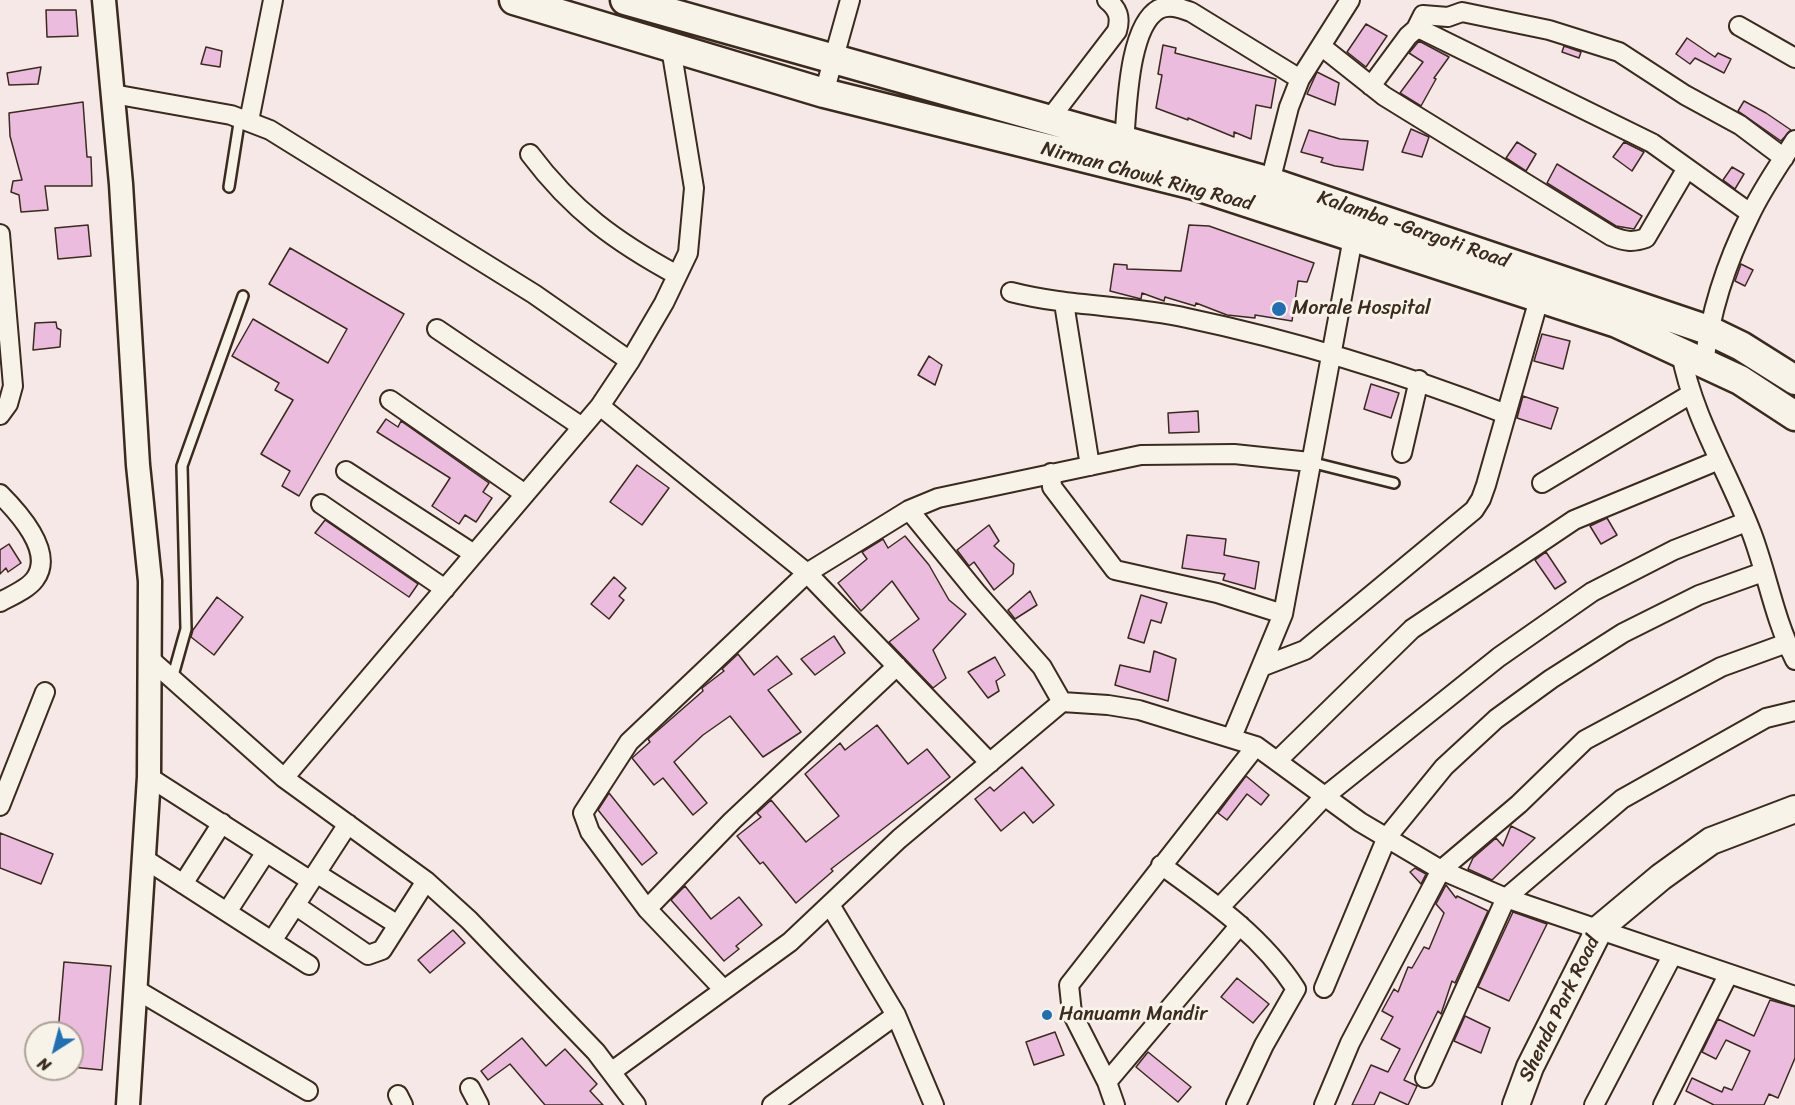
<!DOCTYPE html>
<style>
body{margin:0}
#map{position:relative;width:1795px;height:1105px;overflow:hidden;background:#f5e8e6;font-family:Sriracha,sans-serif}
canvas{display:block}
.north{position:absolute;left:24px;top:1021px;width:60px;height:60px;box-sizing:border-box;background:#f7f3e8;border:2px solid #aca397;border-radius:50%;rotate:216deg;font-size:16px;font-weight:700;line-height:24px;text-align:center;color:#3b2a1e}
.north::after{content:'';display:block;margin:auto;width:21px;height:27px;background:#1f6fb2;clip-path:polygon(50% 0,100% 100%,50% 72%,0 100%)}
</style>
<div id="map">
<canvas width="1795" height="1105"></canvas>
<div class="north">N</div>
</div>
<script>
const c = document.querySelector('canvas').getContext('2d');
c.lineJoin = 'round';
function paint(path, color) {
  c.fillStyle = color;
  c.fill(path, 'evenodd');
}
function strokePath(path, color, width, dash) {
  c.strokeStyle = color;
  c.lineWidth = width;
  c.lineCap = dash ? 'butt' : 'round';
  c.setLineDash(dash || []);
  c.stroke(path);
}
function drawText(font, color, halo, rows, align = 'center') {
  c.font = font + ' Sriracha,sans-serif';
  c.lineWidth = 6;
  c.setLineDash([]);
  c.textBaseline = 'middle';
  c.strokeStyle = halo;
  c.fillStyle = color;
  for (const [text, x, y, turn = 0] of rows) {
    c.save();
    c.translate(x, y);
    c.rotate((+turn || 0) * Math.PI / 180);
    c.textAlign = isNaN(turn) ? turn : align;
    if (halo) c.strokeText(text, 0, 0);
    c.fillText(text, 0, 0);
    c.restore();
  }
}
const building = new Path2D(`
 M46,10h30l2,26 -31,1z
 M1366,24l21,12 -21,31 -19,-15z
 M1687,38l28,19 3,-4 13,6 -7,14 -29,-15 -5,6 -14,-10z
 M1419,41l30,16 -15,21 2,1 -15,27 -21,-13 23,-31 -14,-9z
 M1163,45l13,3 -1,5 101,26 -5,29 -15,-3 -5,34 -17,-7v5l-46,-19v2l-32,-12 6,-33 -4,-1z
 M1564,46l17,6 -2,6 -17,-6z
 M206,47l16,4 -2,16 -19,-3z
 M41,67l-3,17 -29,1 -2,-12z
 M1317,72l22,11 -4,22 -28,-11z
 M1744,101l22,12 25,17 -10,11 -43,-30z
 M83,102l4,55h4l1,29h-47l3,24 -27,2 -2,-17 -8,-3 2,-11 9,-1 -12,-44 -1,-23z
 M1411,129l18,8 -7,20 -20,-5z
 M1309,130l31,9 28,2 -5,29 -28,-4 -14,-4 2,-4 -22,-6z
 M1517,142l19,12 -10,17 -20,-13z
 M1624,142l20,10 -12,19 -19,-14z
 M1557,164l85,52 -8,13 -18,-3 -69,-43z
 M1732,167l12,7 -9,15 -12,-9z
 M88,225l3,31 -33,3 -3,-31z
 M1189,225l20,1 105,37 -7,19 -9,-1 -6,40 -37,-6v3l-28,-3 -31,-12 -1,3 -30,-9 -1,4 -22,-8 -1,6 -31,-8 4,-27 13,1v4l54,2z
 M290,248l114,66 -105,182 -17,-10 8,-15 -29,-17 32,-54 -18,-10 4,-7 -47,-27 21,-37 75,44 19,-34 -78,-45z
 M1741,264l12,6 -8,16 -10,-5z
 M56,322l1,6 4,2 -1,17 -27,3 2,-27z
 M1542,334l28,7 -7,28 -29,-8z
 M929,356l13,9 -7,20 -17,-10z
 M1371,384l28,9 -8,25 -27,-9z
 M1523,396l35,12 -7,21 -34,-11z
 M1198,411l1,21 -30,1 -1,-20z
 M386,419l12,8 3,-6 88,62 -6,9 9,6 -16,24 -11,-7 -6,9 -27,-18 18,-28 -73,-46z
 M637,465l32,23 -27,37 -32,-23z
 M1607,518l10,17 -16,9 -11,-18z
 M325,520l93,64 -9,13 -94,-64z
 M989,525l10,16 -5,5 20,18 -1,10 -19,16 -20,-28 -5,4 -12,-16z
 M1187,535l39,4 -2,16 35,7 -4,27 -32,-9 2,-6 -43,-6z
 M905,536l24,29 20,35 17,14 -33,36 13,28 -13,10 -44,-46 30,-23 -27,-38 -31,30 -23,-28 29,-24 -5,-7 21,-13 5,9z
 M9,544l12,19 -13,9 -2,-4 -6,6v-24z
 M1546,552l20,30 -11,7 -20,-29z
 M614,577l12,11 -7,8 5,4 -15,19 -18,-15z
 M1030,591l7,14 -22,14 -7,-9z
 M1141,595l26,8 -6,20 -10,-3 -7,23 -16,-5z
 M217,597l26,20 -29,38 -23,-18 2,-7z
 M834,636l11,17 -30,22 -14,-16z
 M1154,651l22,8 -8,42 -53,-16 5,-20 30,7z
 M738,654l16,21 23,-19 15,18 -24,16 33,42 -38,25 -33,-41 -27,19 -29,27 33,41 -14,12 -30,-37 -9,7 -22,-27 18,-16 -2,-3 55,-48 -1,-3 22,-17 -2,-2z
 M995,657l10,18 -9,6 3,10 -11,7 -20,-26z
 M877,725l31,39 19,-15 23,28 -119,92 2,2 -37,32 -33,-41 -3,2 -23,-28 24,-19 -4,-4 14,-13 35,42 33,-26 -34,-42 35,-31 5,7z
 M1022,767l32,38 -21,18 -9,-11 -23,19 -26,-32 15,-12 4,4z
 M1246,776l23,19 -8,10 -14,-11 -20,26 -9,-7z
 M609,793l48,60 -15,12 -44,-55z
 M1511,826l24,12 -43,42 -24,-11 5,-11 23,-20 7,8z
 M0,833l53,21 -12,30 -41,-16z
 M1415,868l11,6 -5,10 -11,-12z
 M1446,885l10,13 1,-2 31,15 -33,72 -3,-2 -11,33 -3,-3 -34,69 13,6 -9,19 -28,-13 -6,13h-22l19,-40 17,7 12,-23 -19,-10 12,-22 -11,-6 12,-22 4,3 10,-25 4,1 12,-21 5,2 15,-36 -8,-9z
 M685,886l26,33 28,-22 23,28 -26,21 3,3 -15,12 -53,-61z
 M1513,912l34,12 -38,77 -31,-14z
 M453,930l12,13 -35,30 -12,-13z
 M64,962l47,4 -9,104 -30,-3v-34h-14z
 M1237,978l32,26 -16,19 -32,-26z
 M1770,1000l25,7v51l-17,40 -9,-4 -5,11h-50l-28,-14 6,-13 30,14 2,-5 8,3 18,-39 -24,-11 -10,19 -14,-7 16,-33 36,17z
 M1465,1016l25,12 -9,25 -27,-12z
 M1055,1032l9,23 -30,10 -8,-23z
 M522,1038l24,28 19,-17 32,35 -7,7 13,14h-58l-35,-41 -22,16 -7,-9z
 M1148,1052l43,35 -13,15 -42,-35z`);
const service = new Path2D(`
 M229,187l11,-70
 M1310,462l84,21
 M172,679l14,-50 -4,-163 61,-170`);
const minor = new Path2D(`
 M1739,26l56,32
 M1416,29l7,-14 25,2 14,-5 87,18 70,22 66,43 55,30 44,33
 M1321,46l63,50 227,140c13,5 21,7 35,2l41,-70
 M1371,86l37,-50 8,-7 6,1 230,113 98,70
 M824,93l26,-93
 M113,94l118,21 39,15 264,164 96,67
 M249,121l24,-121
 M1048,121l69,-90c4,-14 1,-22 -10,-31
 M1124,142c3,-32 4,-116 35,-133 11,-5 21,-1 32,3l109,67
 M530,154c42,56 86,88 147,121
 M1270,182l19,-75 11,-28 50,-79
 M0,234l13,152 -5,18 -8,11
 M1011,292c58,15 118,13 176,26 109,23 216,56 319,96
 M1064,303l26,163
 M437,329l145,98
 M1681,353c12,65 48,120 71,181 16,43 22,84 43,126
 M1704,364c6,-51 23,-103 46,-149 12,-26 30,-51 45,-75
 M390,400l135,94
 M600,406l207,167 183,190
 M1402,453l17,-73
 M346,471l128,83
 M1051,473l1,14 63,83 102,23 66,21
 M1542,483l149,-89
 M0,494c18,18 55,58 35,85 -7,10 -24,17 -35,23
 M321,504l124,85
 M909,510l67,82 66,75 20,35
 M151,660l133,118 142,103 43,39 127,132 40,53
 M1261,667l44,-17 169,-140 7,-11 5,-14 53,-186
 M1232,737l51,-123 72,-387
 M1277,761l135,-132 162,-109 145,-60
 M149,777l162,104
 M284,778l316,-372 30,-45 34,-58 24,-50 6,-65 -23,-140
 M0,806l45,-114
 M143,858l166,107
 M1161,865c50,36 101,71 135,124l-32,56 -28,60
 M316,873l82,52
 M183,884l39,-61
 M295,905l73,50 14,-5 44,-69
 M830,905l66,110 38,90
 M1220,907l104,-110 175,-140 93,-65 82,-42 72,-28
 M647,909l85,-88 165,-155
 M227,912l39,-60
 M272,941l76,-117
 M1324,988l63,-151 57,-70 52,-48 55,-40 72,-46 76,-38 64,-23
 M135,989l173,102
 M724,990l-77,-81 -57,-77 -7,-19 46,-71 178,-169 102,-63 29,-12 203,-43 93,-1 76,8
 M611,1072l179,-130 109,-103 163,-137 46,3 31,5 117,36 104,76 81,48 65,28 289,98
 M1425,1078l81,-180 116,-99 144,-81 29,-7
 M1107,1082l133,-157
 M470,1088l9,17
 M398,1095l5,10
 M772,1105l124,-90
 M1115,1105l-8,-23 -35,-69 -3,-28 187,-239
 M1324,1105l26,-62 91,-173 78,-66 66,-64 136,-73 66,-24
 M1594,1105l78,-149
 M1663,1105l65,-130`);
const tertiary = new Path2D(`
 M104,0l17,184 17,281 12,116 -1,196 -21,328`);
const secondary = new Path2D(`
 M1516,1105l14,-38 70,-139 61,-51 50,-36 84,-32`);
const primary = new Path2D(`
 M514,0l310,93 370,92 423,138 123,57 55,36
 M625,0l645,182 438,148 33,16 54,34`);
const markers = [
 [1279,309,8,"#1f6fb2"],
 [1047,1015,6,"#1f6fb2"]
];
const streetNames = [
 ["Nirman Chowk Ring Road",1147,177,15],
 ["Kalamba -Gargoti Road",1413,230,19],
 ["Shenda Park Road",1560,1009,-64]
];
const poiNames = [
 ["Morale Hospital",1292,309],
 ["Hanuamn Mandir",1059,1015]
];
paint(building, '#ebbcde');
strokePath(building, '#3b2a1e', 1.5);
strokePath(service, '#3b2a1e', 14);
strokePath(minor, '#3b2a1e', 22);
strokePath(tertiary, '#3b2a1e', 27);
strokePath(secondary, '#3b2a1e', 30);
strokePath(primary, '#3b2a1e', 33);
strokePath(service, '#f7f3e8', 9);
strokePath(minor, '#f7f3e8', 18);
strokePath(tertiary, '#f7f3e8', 22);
strokePath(secondary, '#f7f3e8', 26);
strokePath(primary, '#f7f3e8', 28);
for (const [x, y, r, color] of markers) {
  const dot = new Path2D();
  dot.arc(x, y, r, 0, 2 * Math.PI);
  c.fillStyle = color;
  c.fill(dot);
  strokePath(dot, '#f7f3e8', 2);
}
drawText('20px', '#3b2a1e', '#f7f3e8', streetNames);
drawText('20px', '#3b2a1e', '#f7f3e8', poiNames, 'left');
</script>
